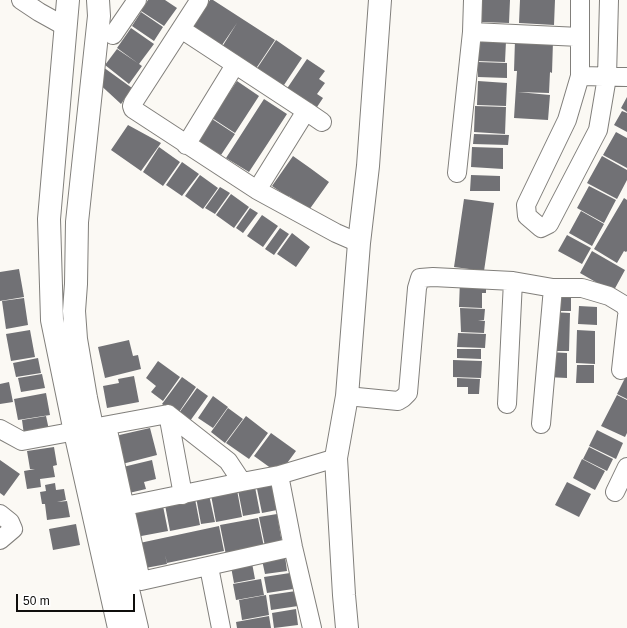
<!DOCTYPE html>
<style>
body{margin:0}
#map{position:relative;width:627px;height:628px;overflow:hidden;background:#fbf9f4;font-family:Arial,sans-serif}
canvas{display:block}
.scale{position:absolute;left:16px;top:594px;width:119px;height:18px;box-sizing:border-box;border:2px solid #0f0e0c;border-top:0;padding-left:5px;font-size:12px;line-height:14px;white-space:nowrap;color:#0f0e0c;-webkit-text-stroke:3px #fff;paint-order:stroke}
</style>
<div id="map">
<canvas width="627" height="628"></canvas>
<div class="scale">50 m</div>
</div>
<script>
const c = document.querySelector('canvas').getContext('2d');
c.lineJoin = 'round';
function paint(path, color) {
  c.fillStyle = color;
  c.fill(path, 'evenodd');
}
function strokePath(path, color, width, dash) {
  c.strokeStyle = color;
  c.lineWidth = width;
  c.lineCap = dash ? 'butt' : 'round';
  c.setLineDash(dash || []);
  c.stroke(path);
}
const building = new Path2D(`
 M148,0h17l12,8 -13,18 -23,-15z
 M210,0h3l62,40 -20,30 -33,-23 15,-24 -17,25 -29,-20z
 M481,0h29l-1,23 -29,-1z
 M520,0h35l-1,25 -35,-2z
 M141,12l22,15 -9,14 -22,-15z
 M131,28l23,16 -15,20 -22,-16z
 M276,40l26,18 -20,30 -26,-18z
 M477,40l29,1 -1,21 -29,-1z
 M515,40l38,1 -1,32 -2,-1 -1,21 -31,-1 32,3 -2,25 -34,-2 3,-47h-3z
 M117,49l25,17 -13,18 -24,-19z
 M307,59l18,12 -6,8 6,4 -8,11 6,4 -8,12 -29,-20z
 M478,62l29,1v15l-29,-1z
 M103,67l29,21 -11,16 -26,-24z
 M237,81l22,15 -24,37 -23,-15z
 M478,81l29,2 -1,23 -29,-1z
 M627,97v15l-6,-4z
 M264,99l23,15 -38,58 -23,-14z
 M475,106l31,1 -1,27 -31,-2z
 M622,111l5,2v19l-13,-7z
 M212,119l23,15 -14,21 -23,-14z
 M128,125l33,18 -20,28 -30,-21z
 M616,132l11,6v30l-24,-13z
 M474,134l35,1 -1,10 -35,-1z
 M159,147l21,15 -17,24 -20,-14z
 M472,147l31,1v21l-32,-2z
 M293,156l17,12 -14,19 14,-19 19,14 -20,28 -20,-14 -1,1 -16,-11z
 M602,156l25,14v10l-10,19 -30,-16z
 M182,162l17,12 -17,22 -16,-11z
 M200,175l18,13 -15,21 -18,-13z
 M471,175l29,1v15h-30z
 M589,186l27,14 -12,23 -27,-15z
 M220,187l10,6 -15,21 -10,-6z
 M231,194l18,13 -15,21 -18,-13z
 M624,198l3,2v51l-1,1 -2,-1 -7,12 -23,-14z
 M464,199l30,4 -10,68 -30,-4z
 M250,208l8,5 -15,20 -7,-5z
 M581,211l23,13 -12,22 -23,-13z
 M262,215l16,11 -15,21 -16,-11z
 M280,228l9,6 -15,21 -9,-6z
 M292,233l18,14 -14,20 -19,-13z
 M567,235l24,13 -9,16 -24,-13z
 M592,251l33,19 -12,22 -33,-19z
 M19,269l5,28 -24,4v-29z
 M460,280l26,1v12h-4v15l-23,-1z
 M555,290h16v21h-17z
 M24,298l4,27 -22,4 -4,-28z
 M579,306l18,1v18l-19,-1z
 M460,308l25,1 -1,11h-6l7,1 -1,12 -23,-1z
 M552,312l18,1 -1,38h-20z
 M30,330l5,27 -24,4 -5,-27z
 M577,330l18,1v33l-19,-1z
 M458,333l28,1 -1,14 -28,-1z
 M129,340l4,16 5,-1 3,14 -36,9 -7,-31z
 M457,349h24v10l-24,-1z
 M548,352l19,1v25l-20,-1z
 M38,358l3,15 -25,4 -3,-14z
 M453,360l29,1 -1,17 -28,-1z
 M158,361l22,16 -17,24 -12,-9 5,-6 -10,-8z
 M577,365h17v18h-18z
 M42,374l3,14 -24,4 -3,-14z
 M627,374v25l-10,-5z
 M134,376l5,26 -32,6 -4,-22 16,-3 -1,-4z
 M182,377l14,10 -19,28 -15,-11z
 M457,378l23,1 -1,15h-11v-7h-11z
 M9,382l4,20 -13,2v-20z
 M197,388l11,8 -18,25 -11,-8z
 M46,393l4,22 -32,5 -4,-21z
 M617,395l10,5v33l-2,4 -24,-11z
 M213,396l15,11 -15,21 -15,-10z
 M228,408l15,11 -18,24 -14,-11z
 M46,416l3,14 -25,5 -2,-15z
 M246,416l22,17 -19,26 -23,-16z
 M150,428l7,27 -35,9 -7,-28z
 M597,430l26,13 -7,16 -27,-13z
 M271,433l25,18 -17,23 -25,-18z
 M54,447l3,18 -4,1 2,11 -15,2 1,8 -14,2 -3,-18 11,-2h-5l-3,-18z
 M589,447l24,12 -6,12 -24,-12z
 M582,459l23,12 -10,19 -22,-12z
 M0,460l20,14 -16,22 -4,-3z
 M152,460l4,19 -12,3 2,7 -17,4 -6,-26z
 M276,480l6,29 -20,4 -6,-29z
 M567,482l24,12 -12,23 -24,-12z
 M55,483l1,7 8,-1 2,11 -9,2 10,-1 3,16 -23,3 -2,-16h-3l-2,-12 6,-1 -1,-6z
 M255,487l5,26 -17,3 -5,-26z
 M237,490l5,27 -26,5 -5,-27z
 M209,495l6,27 -14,2 -5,-27z
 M195,499l5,26 -30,6 -5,-26z
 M163,506l5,25 -32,6 -5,-25z
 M277,514l5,29 -17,3 -6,-29z
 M258,518l6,29 -38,8 -6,-30z
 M76,524l4,21 -27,5 -4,-21z
 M219,526l5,25 -57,12 -2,-8 2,9 -27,5 -5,-25z
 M285,556l2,15 -22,3 -3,-14z
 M252,563l3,16 -21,4 -3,-16z
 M290,573l3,16 -26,4 -3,-16z
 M261,579l3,16 -28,5 -3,-16z
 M296,591l2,15 -27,4 -2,-15z
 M266,595l3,20 -27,5 -3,-20z
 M296,609l2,16 -24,3 -2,-15z
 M269,616l2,12h-34l-1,-6z`);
const minor = new Path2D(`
 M21,0l18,12 27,15
 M473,0l-1,32 108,5
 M580,0v76l-13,44 -41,85 1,11 14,12 8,-4 49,-94 9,-53 2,-77
 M199,1l-66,102 -1,3 1,3 124,81 79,43 23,10
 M181,29l125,82 -49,79
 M113,35l24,-35
 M580,76l47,1
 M306,111l16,11
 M186,145l49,-80
 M457,173l15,-141
 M621,370l6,-54
 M347,396l51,5 5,-3 5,-5 9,-105 3,-10 13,-1 80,4 40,7h29l27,8 15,9 3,5
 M507,404l6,-123
 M168,414l15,81
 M541,424l12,-136
 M107,426l34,155 152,-34
 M0,429l22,12 146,-27 60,47 14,21 37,-7 57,-17
 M279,475l14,72 19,81
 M615,492l12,-25
 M125,506l117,-24
 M0,514l10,8 3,7 -13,11
 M209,567l12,61`);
const tertiary = new Path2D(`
 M68,0l-19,219 3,101 23,112 44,196
 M98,0l1,16 -22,206 -1,62 -2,27 2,28 10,59 25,119 26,111
 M347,628l-3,-33 -8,-137 11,-62 12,-153 9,-77 12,-166`);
paint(building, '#717175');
strokePath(minor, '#817f7b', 20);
strokePath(tertiary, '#817f7b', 24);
strokePath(minor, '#fff', 18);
strokePath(tertiary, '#fff', 22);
</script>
